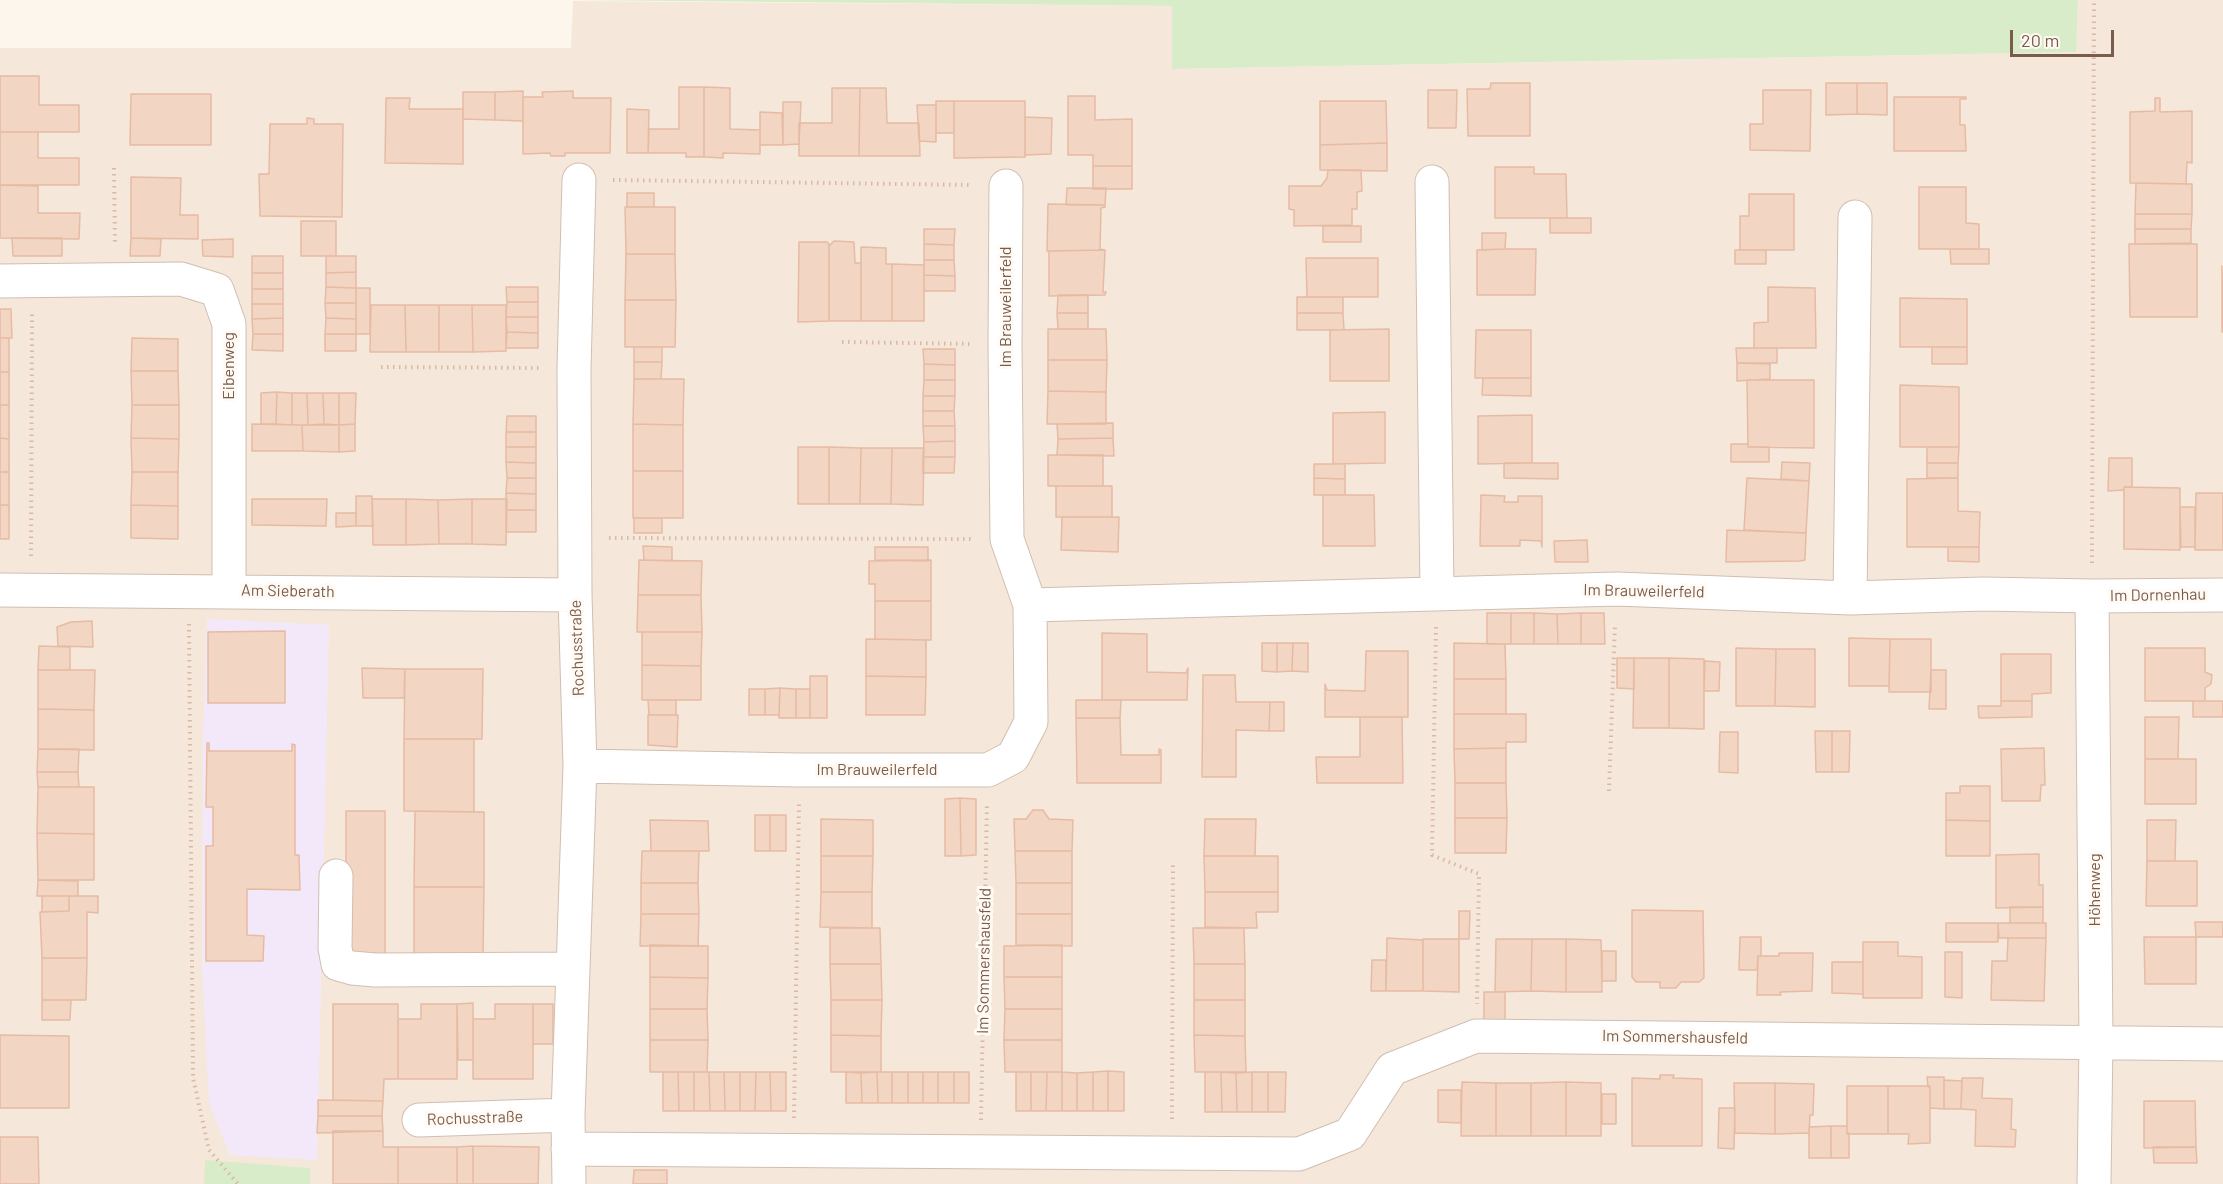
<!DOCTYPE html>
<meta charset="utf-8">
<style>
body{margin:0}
#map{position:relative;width:2223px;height:1184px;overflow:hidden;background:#fdf6ec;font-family:Barlow,sans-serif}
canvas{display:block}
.scale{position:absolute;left:2010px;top:30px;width:104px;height:27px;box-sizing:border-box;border:3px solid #7a5c4d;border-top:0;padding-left:8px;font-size:18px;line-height:21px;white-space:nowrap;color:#7a5c4d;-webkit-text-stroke:4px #fffaf3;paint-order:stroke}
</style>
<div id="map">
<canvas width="2223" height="1184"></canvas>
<div class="scale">20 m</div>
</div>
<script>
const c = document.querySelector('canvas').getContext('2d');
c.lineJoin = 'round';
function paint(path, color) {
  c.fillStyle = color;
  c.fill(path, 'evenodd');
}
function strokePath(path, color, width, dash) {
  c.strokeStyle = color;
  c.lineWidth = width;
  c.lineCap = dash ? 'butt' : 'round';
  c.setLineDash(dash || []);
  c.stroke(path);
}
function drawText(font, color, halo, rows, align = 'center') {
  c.font = font + ' Barlow,sans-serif';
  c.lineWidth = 6;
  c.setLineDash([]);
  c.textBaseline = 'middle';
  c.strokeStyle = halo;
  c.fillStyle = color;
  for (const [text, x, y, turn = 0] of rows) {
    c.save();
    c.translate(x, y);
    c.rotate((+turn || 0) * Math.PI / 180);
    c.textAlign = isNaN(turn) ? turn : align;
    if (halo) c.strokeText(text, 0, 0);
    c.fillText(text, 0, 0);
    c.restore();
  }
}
const residential = new Path2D(`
 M2078,0h145v1184h-2223v-1136h571l2,-47 599,5v63l903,-17z`);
const education = new Path2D(`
 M207,619l122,6 -12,535 -87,-5 -21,-52 -7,-140 1,-223z`);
const green = new Path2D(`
 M573,0h1505l-2,52 -904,17v-63z
 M205,1160l105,8v16h-106z`);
const building = new Path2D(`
 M0,76h39v29h40v27h-79z
 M1491,83h39v53h-62l-1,-47h23z
 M1826,83h31v31l-31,1z
 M1857,83h30v32l-30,-1z
 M679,87h25v70h-18v-4h-38l1,-24h30z
 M704,87l26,1v41l30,1v24l-37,-1v5l-19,-1z
 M832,88h28l-1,68h-60v-33h33z
 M860,88h26l1,35h32l1,33h-61z
 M1428,90h29l-1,38h-28z
 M1763,90h48l-1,61 -60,-1v-26h13z
 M523,91v30l-28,-1v-28z
 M573,91v7h38l-1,55h-45v3h-14l-1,-3 -27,1v-57h20l-1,-5z
 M463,92h32v28l-32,-1z
 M131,94h80v51h-81z
 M1068,96h27v24l37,-1v47h-39v-11h-25z
 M1894,97h72v2h-6v26h5l1,26h-72z
 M386,98h24l-1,11h54v55l-78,-1z
 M2155,98h5v14l32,-1v52l-5,-1 -1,22 -56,-1v-71l25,-1z
 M936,101h18v32h-18z
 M954,101h71v56l-71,1z
 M1320,101h66l1,42 -67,2z
 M783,102h18l-2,42 -16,1z
 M917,105h19v37l-17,-1z
 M627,109l22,1 -1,43h-21z
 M760,112l22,1 1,32h-23z
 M1025,117l27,1 -1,36 -26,1z
 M307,118l7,1v5h29l-1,93 -82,-1 -1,-42h10l1,-50h37z
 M0,132h38v26h41v27h-79z
 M1387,143v28l-67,-1v-25z
 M1093,166h39v23h-39z
 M1495,167h39v7h32l1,44h-72z
 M1328,170h33l1,21 -5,1v17h-5v16l-58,1v-16l-5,-1v-23h32l6,-8z
 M131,177l50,1 -1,37h18v24l-67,-1z
 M2136,183l56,1v30h-57z
 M0,185l38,1v27h42l-1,26 -79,-1z
 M1919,187h47v36l13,1v25h-60z
 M1067,188h39l-1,17h-39z
 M627,193h27v14h-27z
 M1749,194h45v56h-54v-34h9z
 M1048,204l57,1v2l-4,1 -1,41 5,1 -58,1z
 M625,207h50v47h-49z
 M2135,214h57l-1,15h-56z
 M1550,218h41v15h-41z
 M301,221h35v35h-35z
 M1323,226h38v16h-38z
 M924,229h31l-1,16 -30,-1z
 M2135,229h56v14l-56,1z
 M1482,233h24l-1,16 -23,1z
 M12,238h50v18h-49z
 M131,238l30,1 -1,17h-30z
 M233,239v18l-30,-1 -1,-16z
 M834,241l20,1 1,21h6v58h-32v-75z
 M799,242h28l2,2v77l-31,1z
 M924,244l30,1v15h-30z
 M2129,244h68v73h-67z
 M861,247l25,1v16h6v57h-31z
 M1505,249h31l-1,46h-58v-45z
 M1950,249h39v15h-38z
 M1105,250l-2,42h3l-1,3 -56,1v-45z
 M1735,250h31v14h-31z
 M626,254h49l1,46h-51z
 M252,256h31v17h-31z
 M326,256h30v16l-30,1z
 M1306,258h72v39h-71z
 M924,260h30l1,16 -31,-1z
 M892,264l32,1v56h-32z
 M2222,266l1,66h-1z
 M356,272v16l-30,-1v-14z
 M252,273h31v16h-31z
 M924,275l31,1v15h-31z
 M326,287l30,1v15h-31z
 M506,287h32v15h-31z
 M1768,287l47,1 1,60h-62v-25l14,-1z
 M356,288h14v46h-14z
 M252,289h31v15h-31z
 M1058,295h30v18h-31z
 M1297,297h46v16h-46z
 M1900,298l67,1v48h-67z
 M625,300h51l-1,47h-50z
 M507,302h31v15h-32z
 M325,303h31v16l-30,-1z
 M252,304h31v14l-31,1z
 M371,305h34l1,47h-36z
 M405,305h34v47h-33z
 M439,305h33l1,47h-34z
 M472,305h34v46l-33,1z
 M0,309h11l1,29h-12z
 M1057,313h31v16h-30z
 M1297,313h46l1,17h-47z
 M506,317h32v16l-31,-1z
 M283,318v16h-30l-1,-15z
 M326,318l30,1v15h-31z
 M1048,329h58l1,31h-59z
 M1389,329v52h-59v-51z
 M1476,330h55v48h-56z
 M507,332l31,1v15h-32z
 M253,334h30v17l-31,-1z
 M325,334h31v17h-31z
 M0,338h9v34h-9z
 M132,338l46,1v32h-47z
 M634,347h28v15h-28z
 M1932,347h35v17h-35z
 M1736,348h41v15h-40z
 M923,349h32v16l-31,-1z
 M1048,360h59l-1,32 -58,-1z
 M634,362h28l-1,17h-27z
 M1737,363l33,1v15l-33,2z
 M924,364l31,1v15h-31z
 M131,371h47l1,34h-47z
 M0,372h9v33h-9z
 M1483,378h48v18l-49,-1z
 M634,379h50l-1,46 -50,-1z
 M924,380h31v16h-32z
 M1747,380h67v68l-66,-1z
 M1900,385l59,2v60h-59z
 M1048,391l58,1v32h-59z
 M277,392l15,1v32l-16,-1z
 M277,392l-1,32h-15v-31z
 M292,393h15l1,32h-16z
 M307,393h16l1,31 -16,1z
 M323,393h16v32l-15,-1z
 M339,393h17l-1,31 -16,1z
 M923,396h32l-1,15h-31z
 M0,405h9v34l-9,-1z
 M132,405h47v34l-48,-1z
 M923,411h31l1,15h-32z
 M1385,412v51l-52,1v-51z
 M1532,415v48l-54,1v-48z
 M507,416h29v16h-30z
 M1113,423v15l-55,1 -1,-15z
 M252,424l50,1 1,26h-51z
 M355,424v27l-16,1v-27z
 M633,424l50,1v46h-50z
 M302,425h37v27l-36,-1z
 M923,426h32v15l-31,1z
 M506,432h30v15h-30z
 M0,438l9,1v33h-9z
 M131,438l48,1 -1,33h-46z
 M1113,438l1,18 -57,-1 1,-16z
 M955,441v16h-32l1,-15z
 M1731,444h17v3h21v15h-38z
 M506,447h30v16l-30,-1z
 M798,447h31v57h-31z
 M829,447l32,1 -1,56h-31z
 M1927,447h32l-1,16h-31z
 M861,448h31l-1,56h-31z
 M892,448h32l-1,57 -32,-1z
 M1048,455h55v31h-55z
 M923,457h32l-1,16h-31z
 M2109,458h23v29h-8v3l-16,1z
 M506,462l30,1v15h-29z
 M1782,462l28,1 -1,18 -28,-2z
 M1504,463h54v16l-54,-1z
 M1927,463h31v15h-31z
 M1314,464h31v15l-31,-1z
 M633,471h50v47h-50z
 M0,472h9v33h-9z
 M132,472h46v34l-47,-1z
 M507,478h29v16l-30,-1z
 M1314,478l31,1v16h-31z
 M1747,478l62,3 -3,52 -62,-3z
 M1958,478v33l22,1 -1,35h-72v-68z
 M1056,486h56v31h-56z
 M2124,487l56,1v62l-56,-1z
 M506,493l30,1v16h-30z
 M2196,493h27v57h-28z
 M1323,495h51l1,51h-52z
 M1481,495l24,1 -1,6h14v-6h24v51l-1,-6 -21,-1v6h-40z
 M356,496h16l1,30h-17z
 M252,499h75l-1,27 -74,-1z
 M372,499h34v46h-33z
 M406,499l32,1 1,44 -33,1z
 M472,499v45h-33l-1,-44z
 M472,499h35l-1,46 -34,-1z
 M0,505h9v34h-9z
 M131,505l47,1v33l-47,-1z
 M2180,507h15v40h-14z
 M506,510h30v22h-30z
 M336,513h20v13l-20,1z
 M1062,517h57l-1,35 -57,-2z
 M634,518h28v15h-28z
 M1727,530l79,3 -1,27 -5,1 -74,1z
 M1587,540l1,22h-33l-1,-21z
 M643,546l29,1v14l-28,-1z
 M875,547h53v14l-53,-1z
 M1948,547h31v15l-31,-1z
 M639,560l63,1 -1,34h-63z
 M931,560v41h-56v-17h-6v-23z
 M638,595h63l1,37h-65z
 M875,601h56v39l-56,-1z
 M1487,613h24v31h-24z
 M1511,613h23v31h-23z
 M1534,613l23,1 1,30h-24z
 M1581,613v31h-23l-1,-30z
 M1581,613h23l1,31h-24z
 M92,621l1,26 -35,-1 -1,-19 14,-5z
 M285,631v72h-77v-71z
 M642,632h60l-1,34 -59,-1z
 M1102,633l45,1v38l39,1 2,-5 -1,32h-85z
 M1849,638l41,1 -1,47h-40z
 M866,639l60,1v37l-60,-1z
 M1890,639h41v53h-42z
 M1262,643h15v29l-15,-1z
 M1277,643h16l-1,28 -15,1z
 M1293,643h15v29l-16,-1z
 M1454,643l51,1 1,35h-52z
 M39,646l31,1v23h-32z
 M1736,648l40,1 -1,57h-39z
 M2145,648h60v24l7,3 -1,9 -6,4v13h-60z
 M1776,649h39v58l-40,-1z
 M1366,651h42v66h-83v-33l2,6 38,1z
 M2001,654h50v39l-19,1v7h-31z
 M1617,658h17v31l-17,-1z
 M1634,658h35v70h-36z
 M1669,658l35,1v70l-35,-1z
 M1705,661l15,1 -1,29h-15z
 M642,665l59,1v34h-59z
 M362,668l43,1 -1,29h-41z
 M405,669h78l-1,70h-78z
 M38,670h57l-1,40 -56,-1z
 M1931,670h15v39h-17z
 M1203,675h32l1,27h34l-1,29 -33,-1v47h-34z
 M810,676h17v42h-17z
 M866,676l60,1 -1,38h-59z
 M1454,679h52v35h-52z
 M780,688l-1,27h-14v-26z
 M780,688l16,1v29h-17z
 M749,689h16v26h-16z
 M796,689h14v29h-14z
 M648,700h28v15h-27z
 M1076,700h45l-1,18h-44z
 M2001,701h31v16l-53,1 -1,-12h23z
 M2193,701h30v16h-30z
 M1270,702h14v29h-15z
 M38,709l56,1v40l-56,-1z
 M1454,714h72v28h-20v6l-52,1z
 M648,715h30l-1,32 -29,-2z
 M1360,717h42l1,66h-86l-1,-26h44z
 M2145,717h34l-1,42h-33z
 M1076,718h44l1,37h38v-6l2,1v33h-84z
 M1815,731h17v41h-16z
 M1832,731h18l-1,41h-17z
 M1720,732h18v41l-19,-1z
 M404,739h70v73l-70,-1z
 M207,743h2v8h83v-7l3,1v110h4l1,35 -53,-1v46l17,1 -1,25h-57v-115h7v-39h-7z
 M1506,748v35h-51l-1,-34z
 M2044,748l1,37h-4l-1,16h-38l-1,-52z
 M38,749h41l-1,23h-41z
 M2145,759h51v45h-51z
 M37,772h41l1,15h-41z
 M1455,783h51l1,35h-52z
 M1960,786h30v35l-44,-1v-27h14z
 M38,787h56v47l-57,-1z
 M960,798l16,1v56l-15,1z
 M960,798l1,58h-16v-57z
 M1033,810h10l6,9 24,1 -1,31h-57l-1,-32h12z
 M346,811h39v147h-39z
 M415,811l69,1v75h-70z
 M755,815h15v36h-15z
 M770,815h16v36h-16z
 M1455,818h52l-1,35h-51z
 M821,819l52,1v36h-52z
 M1205,819h51l-1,37h-51z
 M650,820l58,1 1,30h-58z
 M1946,820l44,1v35h-44z
 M2147,820h29l-1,41h-28z
 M37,833l57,1v46h-56z
 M642,851h57l-1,32h-57z
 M1015,851h57v32h-56z
 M2039,854v31h4v22l-47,1v-53z
 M821,856h52l-1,36h-51z
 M1204,856h74v36h-73z
 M2147,861h50v45h-51z
 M38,880l40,1v15h-41z
 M641,883h57l1,31h-58z
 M1016,883h56v31h-56z
 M414,887h70l-1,69h-69z
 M821,892h51v36l-52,-1z
 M1205,892h73v20h-22l1,16 -52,-1z
 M42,896h27v15l-27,1z
 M69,896h29v17l-11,-1v46h-45l-2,-46 29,-1z
 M2010,907h33v16h-33z
 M1632,910l71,1 1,67 -5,4h-18l-5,6h-16v-6h-24l-4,-5z
 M1459,911h11l-1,28h-10z
 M641,914h58l-1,32h-58z
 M1016,914h56v32l-56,-1z
 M2195,922h28v15h-27z
 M1946,923h52v19h-52z
 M1998,923h48v15h-47z
 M830,928h50l1,36h-51z
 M1193,928h51l1,36h-51z
 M1740,937h21v19h-3l-1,14h-18z
 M2144,937h52v47h-51z
 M1387,938l36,2v51h-37z
 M2008,938h38l-2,63 -53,-1 1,-39h15z
 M1423,939h36v53l-36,-1z
 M1496,939h36l-1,52 -36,1z
 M1532,939h34v53l-35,-1z
 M1566,939l35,1 1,52h-36z
 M1863,942h35v14l24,1v41h-59z
 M650,945l58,1v32l-58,-1z
 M1062,945v32h-58v-31z
 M1602,951h14v30h-14z
 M1945,952h17v46l-17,-1z
 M1779,953h34l-1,38 -32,1 1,3h-24l1,-39h21z
 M42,958h45l-1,42h-44z
 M1372,960h14v31h-15z
 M1832,962h31v32l-31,-1z
 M830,964h51l1,36h-51z
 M1194,964h51v36h-51z
 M650,977l58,1 -1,31h-57z
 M1004,977h58v32h-57z
 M1484,992h21v28h-21z
 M42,1000h29l-1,20h-28z
 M831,1000h51l-1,36 -50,-1z
 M1194,1000h51v36l-51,-1z
 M473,1003v57h-15l-1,-56z
 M333,1004h65v75h-14l-1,22 -50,-1z
 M421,1004h36v75h-59v-60h23z
 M495,1004h38v75h-60v-60h22z
 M533,1004h20v40h-20z
 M650,1009h57l1,31h-58z
 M1005,1009h57v31h-58z
 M0,1035l69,1v72h-69z
 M831,1035l50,1v36h-50z
 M1194,1035l51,1 1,36h-51z
 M650,1040h58l-1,32h-57z
 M1004,1040h58v32h-57z
 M1108,1071l16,1v39h-16z
 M1108,1071v40h-15v-39z
 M663,1072h15l1,39h-16z
 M678,1072h16v39h-15z
 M694,1072h15l1,39h-16z
 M709,1072h15l1,39h-15z
 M724,1072h16v39h-15z
 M740,1072h16l-1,39h-15z
 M756,1072h14l1,39h-16z
 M770,1072h16v39h-15z
 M846,1072l15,1 1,30h-16z
 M877,1072l1,31h-16l-1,-30z
 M877,1072h15v31h-14z
 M892,1072h16v31h-16z
 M908,1072h15v31h-15z
 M923,1072h15v31h-15z
 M938,1072h16v31h-16z
 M954,1072h15v31h-15z
 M1016,1072h15v39h-15z
 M1031,1072h16l-1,39h-15z
 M1047,1072h15v39h-16z
 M1062,1072l15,1v38h-15z
 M1093,1072v39h-16v-38z
 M1205,1072h16l1,40h-17z
 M1221,1072l15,1 1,39h-15z
 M1252,1072h16v40h-16z
 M1252,1072v40h-15l-1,-39z
 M1268,1072h18l-1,40h-17z
 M1660,1075h14l-1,3 29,1v67h-70v-68l28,1z
 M1927,1077h17v32l-14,-1v-22l-2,1z
 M1962,1078h21l-1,20 30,1 -1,30 5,1 -1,17 -40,-1 1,-36 -15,-1z
 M1944,1080l18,1 -1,28h-17z
 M1462,1082l34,1v53h-35z
 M1566,1082v54h-35v-53z
 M1566,1082l35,1v53h-35z
 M1496,1083h35v53h-35z
 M1734,1083h41v51l-40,-1z
 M1775,1083l39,1 -1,31h-3l-1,18 -34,1z
 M1847,1086h41v48h-41z
 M1888,1086h42v57l-22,1 1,-10h-21z
 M1438,1090h23v33l-23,-1z
 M1602,1094h14v30h-14z
 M318,1100l65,1 -1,15h-64z
 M2144,1101h51l1,46 -52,1z
 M1719,1108h16l-1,41 -16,-1z
 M318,1116h64l1,15 -66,2z
 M1831,1126v32h-22v-31z
 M1831,1126h16v8l2,-1v25h-18z
 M333,1131h50v16h15v37h-65z
 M0,1137h38l1,47h-39z
 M473,1146v38h-16v-37z
 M473,1146l66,1 -1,37h-65z
 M398,1147h59v37h-59z
 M2153,1147h43l1,16h-43z
 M634,1170h33v14h-34z`);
const path = new Path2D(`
 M114,168l1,78
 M613,180l359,5
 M842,342l131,2
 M381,367l159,1
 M609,538l364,1
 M31,556l1,-242
 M2092,563l2,-563
 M189,624l4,454 16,72 29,34
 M1436,627l-4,228 47,19 -2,130
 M1609,791l6,-167
 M794,1118l5,-314
 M1172,1119l1,-255
 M981,1120l6,-317`);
const minor = new Path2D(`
 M1432,182l5,411
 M1006,186l-1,159 2,194 23,66
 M0,281l181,-2 36,11 12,34v267
 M0,590l575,5
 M2092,596l4,445 -2,143
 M1850,598l5,-381
 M580,766l219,4h189l25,-13 18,-35 -1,-117 587,-16 233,9 133,-4 109,2 131,-1
 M336,876l-1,72 3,16 14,4 23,2 198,-1
 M419,1120l149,-5
 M568,1149l731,5 51,-20 42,-65 84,-33 747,8
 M569,1184l-1,-69 12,-349 -5,-171 -1,-226 5,-189`);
const streetNames = [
 ["Im Brauweilerfeld",1006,307,-90],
 ["Eibenweg",229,366,-90],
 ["Am Sieberath",288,591,1],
 ["Im Brauweilerfeld",1644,591,1],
 ["Im Dornenhau",2158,595,-1],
 ["Rochusstraße",577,648,-92],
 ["Im Brauweilerfeld",877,770],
 ["Höhenweg",2095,890,-90],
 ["Im Sommershausfeld",984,961,-89],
 ["Im Sommershausfeld",1675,1037,1],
 ["Rochusstraße",475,1118,-2]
];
paint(residential, '#f5e8da');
paint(education, '#f3e8fa');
paint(green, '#d8ecc9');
paint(building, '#f3d5c3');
strokePath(building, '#e6bba3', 1.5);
strokePath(minor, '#d1beb0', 35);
strokePath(path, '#d9b8a5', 4, [1.5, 4.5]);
strokePath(minor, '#fff', 33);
drawText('16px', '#7a5c4d', '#fffaf3', streetNames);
</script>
